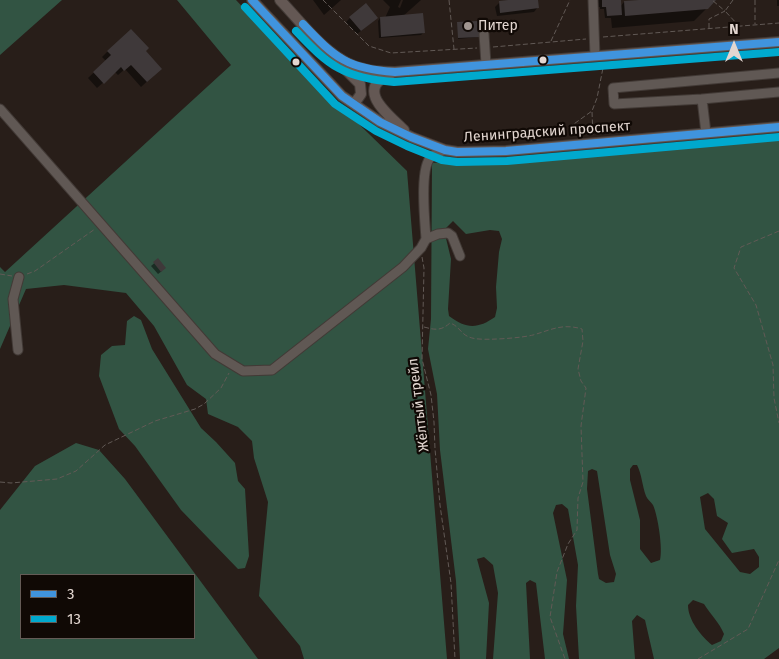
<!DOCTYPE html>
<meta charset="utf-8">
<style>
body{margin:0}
#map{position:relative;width:779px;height:659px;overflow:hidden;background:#281e19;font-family:"Fira Sans",sans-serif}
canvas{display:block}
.legend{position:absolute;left:20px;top:574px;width:175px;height:65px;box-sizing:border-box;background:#100905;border:1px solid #645b56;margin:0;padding:6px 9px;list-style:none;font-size:15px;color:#e2d6d0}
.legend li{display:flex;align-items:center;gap:10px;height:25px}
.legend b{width:25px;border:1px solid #645b56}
.north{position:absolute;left:709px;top:20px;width:50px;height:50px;-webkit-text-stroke:4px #100905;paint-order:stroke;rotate:0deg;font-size:14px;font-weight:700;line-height:20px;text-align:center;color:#e2d6d0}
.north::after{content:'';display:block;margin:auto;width:18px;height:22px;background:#e2d6d0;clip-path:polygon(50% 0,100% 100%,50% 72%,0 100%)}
</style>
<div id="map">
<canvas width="779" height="659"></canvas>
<ul class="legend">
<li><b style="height:6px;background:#4094de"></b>3</li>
<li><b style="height:6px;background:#00a9ce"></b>13</li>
</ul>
<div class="north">N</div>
</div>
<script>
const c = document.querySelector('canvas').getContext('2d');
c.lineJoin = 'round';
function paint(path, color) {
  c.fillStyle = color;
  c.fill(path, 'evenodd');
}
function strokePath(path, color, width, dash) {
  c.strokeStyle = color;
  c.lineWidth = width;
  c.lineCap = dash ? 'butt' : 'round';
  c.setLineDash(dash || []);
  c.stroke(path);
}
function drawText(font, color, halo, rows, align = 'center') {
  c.font = font + ' "Fira Sans",sans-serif';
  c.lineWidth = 4.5;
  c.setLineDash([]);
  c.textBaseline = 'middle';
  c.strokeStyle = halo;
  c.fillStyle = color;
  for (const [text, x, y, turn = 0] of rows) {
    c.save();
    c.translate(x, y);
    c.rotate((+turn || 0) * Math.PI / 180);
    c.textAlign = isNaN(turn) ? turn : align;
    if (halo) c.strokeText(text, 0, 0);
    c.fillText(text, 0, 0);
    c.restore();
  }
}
const forest = new Path2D(`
 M0,0h62l-62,55z
 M177,0h59l51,54 120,117 40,488h-143l-4,-13 -41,-50 9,-94 -14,-44 -2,-17 -14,-14 -30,-13 -2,-15 -19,-14 -33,-59 -28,-33 -62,-8 -38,4 -26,60v-82l5,5 226,-207z
 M779,135v513l-15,11h-110l-9,-39 -8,-5 -5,6 3,38h-56l-3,-53 2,-41 -10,-56 -6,-5 -6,1 -3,8 14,67 -4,54 6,25h-24l-9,-76 -6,-3 -4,3 4,76h-37l5,-66 -5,-28 -9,-8 -7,2 12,44 -3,56h-26l-4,-78 -16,-131 -3,-56 -9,-45 3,-30 1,-156zM453,221l13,13 24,-4 9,1 3,8 -3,13 -3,35 1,21 -2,9c-17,12 -29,12 -46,-1l-1,-7 3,-50 -7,-29zM633,465h4c5,10 5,20 9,31 1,3 5,6 7,9 5,11 10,44 7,55l-9,3 -11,-14v-29l-10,-40v-11zM592,469l5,2 13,84 6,19 -2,8 -8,1 -7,-4 -1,-5 -11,-85 1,-18zM708,493l6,6 3,17 11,7 -6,16 10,14 22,-4 5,8v10l-9,7 -10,-2 -35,-43 -5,-32zM693,600l11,4c7,11 15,18 20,30l-3,7 -9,4c-11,-9 -24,-25 -24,-40z
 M134,316l7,4 11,29 49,79 15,14 19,21 3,18 7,8 4,67 -4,12 -7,1 -57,-59 -46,-64 -16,-17 -20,-53 2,-21 11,-9 13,-1 2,-24z
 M76,443l23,7 26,29 133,180h-258v-149l35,-44zM21,575h173v63h-173z`);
const shadow = new Path2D(`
 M313,0h28l-17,15z
 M383,0h18l-3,7 2,1 3,-8h18l-19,17 22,15 -3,3 -42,3 -1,-17 2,-3h5l5,-11z
 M518,0h19l1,7 -4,5 -37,4 -2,-9 5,-5z
 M591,0h29v7l4,-5 34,-2h57l-21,21 -82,7 -1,-10h-6l-1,-9h-4v-2h-8z
 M777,0h2v6h-2z
 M350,18l22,4 -15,12 -11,-12z
 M458,23l20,14 -20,2z
 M108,51l36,1 10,23 -13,12 -16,-18 -7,6 -3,-3 -18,16 -9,-10 18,-17 -4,-4z
 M158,260l4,11 -4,3 -7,-8z`);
const building = new Path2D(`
 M508,0h30l1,8 -39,5 -1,-12z
 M602,0h19l1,15 -15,1 -1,-9h-4z
 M639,0h77l-8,9 -83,7 -1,-15z
 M366,3l12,15 -17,13 -12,-14z
 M423,13l2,20 -44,4 -1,-20z
 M478,21l2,16 -22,1 -1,-16z
 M131,29l18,19 -3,3 16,18 -15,13 -16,-17 -7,6 -3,-4 -17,17 -11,-12 18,-17 -4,-4z
 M158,258l8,10 -5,4 -8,-10z`);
const path = new Path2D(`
 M323,0l46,46 22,7 86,-5
 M449,0l5,49
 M733,0l-8,11 14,15
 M755,0v24
 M709,28v-9l16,-8 -13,-11
 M603,37l176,-14
 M551,41l19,-41
 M493,47l93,-8
 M592,112l1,23
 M550,138l7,-7h7l28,-20 5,-13 7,-35
 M779,231l-38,16 -7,21 22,37 17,60 1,33 5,25
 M422,257l2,11 -2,91 9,36 3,27 1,27 5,56 11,78 4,76
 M0,274l12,2
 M27,274l8,-3 60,-42
 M424,327c11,3 17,4 26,-4 12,4 10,15 29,16 12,1 42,-1 54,-4 18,-5 29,-12 49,-6l1,12 -5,28 3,12 5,7 -5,38 2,56 -5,16 -1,32 -9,14 -11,28 -7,45 15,42
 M0,482l11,1 46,-4 19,-8 29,-26 50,-24 40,-12 9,-5 17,-16 8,-15
 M698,659l50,-30 31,-69`);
const minor = new Path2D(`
 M593,0l2,56
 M484,34l2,30
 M702,99l-88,5 -1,-16 166,-15
 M0,109l215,245 28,17 29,-1 131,-103 18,-19 5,-9 12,-5 10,-1 4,3 8,20
 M706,133l-4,-34 77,-7
 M426,239c-1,-17 -7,-71 5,-82 3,-3 10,-5 14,-7
 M18,350l-5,-51 6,-22`);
const major = new Path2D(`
 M252,0l90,96 38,26 31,15 34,13 12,2 49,-1 273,-24
 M280,0c23,24 50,62 84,69 10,3 20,3 31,3l384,-30
 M339,63l21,21 1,10 -7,10
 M392,73c-39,16 -4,41 12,57`);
const bus1 = new Path2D(`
 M252,0l90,96 38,26 31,15 34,13 12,2 49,-1 273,-24
 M303,24c32,34 45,45 92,48l384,-30`);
const bus2 = new Path2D(`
 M245,7l90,97 41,27 31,15 35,14 15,2 50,-1 272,-24
 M296,31c33,35 48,47 98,51l385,-30`);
const markers = [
 [468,26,5,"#a19690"],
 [543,60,4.5,"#e2d6d0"],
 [296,62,4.5,"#e2d6d0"]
];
const poiNames = [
 ["Питер",478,26]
];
const streetNames = [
 ["Ленинградский проспект",547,132,-4],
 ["Жёлтый трейл",419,405,-97]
];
paint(forest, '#325443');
paint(shadow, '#0007');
paint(building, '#3f393a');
strokePath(minor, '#423a36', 11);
strokePath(major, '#423a36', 12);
strokePath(path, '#625a56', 1, [5, 2.5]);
strokePath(minor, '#605854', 9);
strokePath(major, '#645854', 10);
strokePath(bus1, '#4094de', 8);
strokePath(bus2, '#00a9ce', 8);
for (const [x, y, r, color] of markers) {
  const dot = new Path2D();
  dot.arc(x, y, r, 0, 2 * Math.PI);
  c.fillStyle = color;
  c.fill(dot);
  strokePath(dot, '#100905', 2);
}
drawText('14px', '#e2d6d0', '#100905', poiNames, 'left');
drawText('14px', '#e2d6d0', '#100905', streetNames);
</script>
